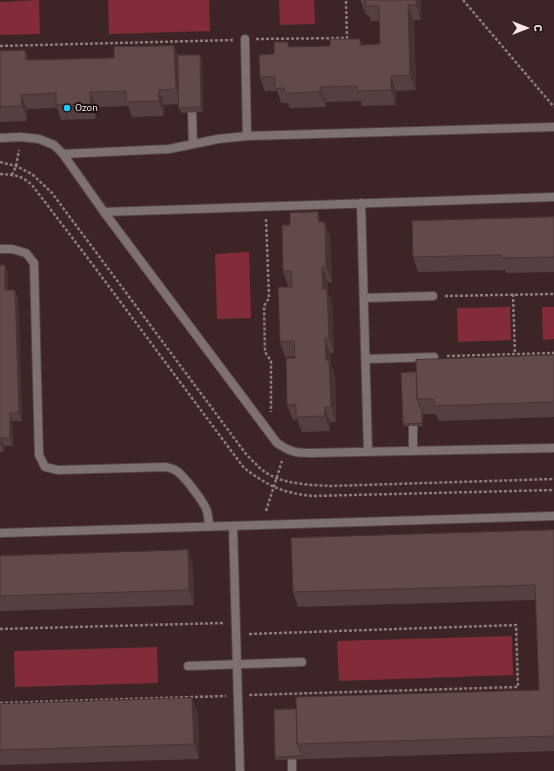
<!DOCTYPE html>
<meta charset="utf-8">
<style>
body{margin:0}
#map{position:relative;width:554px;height:771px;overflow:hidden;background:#3d2527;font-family:"IBM Plex Sans",sans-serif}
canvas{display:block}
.north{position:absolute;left:506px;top:8px;width:40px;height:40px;-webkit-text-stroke:3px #1d1213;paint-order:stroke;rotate:90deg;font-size:11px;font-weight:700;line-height:16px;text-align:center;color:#f9e8e9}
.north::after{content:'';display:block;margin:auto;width:14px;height:18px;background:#f9e8e9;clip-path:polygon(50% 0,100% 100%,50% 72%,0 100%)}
</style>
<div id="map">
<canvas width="554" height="771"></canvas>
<div class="north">С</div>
</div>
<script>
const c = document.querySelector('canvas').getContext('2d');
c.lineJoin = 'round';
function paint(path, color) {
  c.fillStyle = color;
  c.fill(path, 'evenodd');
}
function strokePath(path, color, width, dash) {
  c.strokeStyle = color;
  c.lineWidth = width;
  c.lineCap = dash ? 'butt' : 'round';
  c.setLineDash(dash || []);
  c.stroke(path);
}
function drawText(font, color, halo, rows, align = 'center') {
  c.font = font + ' "IBM Plex Sans",sans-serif';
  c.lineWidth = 4;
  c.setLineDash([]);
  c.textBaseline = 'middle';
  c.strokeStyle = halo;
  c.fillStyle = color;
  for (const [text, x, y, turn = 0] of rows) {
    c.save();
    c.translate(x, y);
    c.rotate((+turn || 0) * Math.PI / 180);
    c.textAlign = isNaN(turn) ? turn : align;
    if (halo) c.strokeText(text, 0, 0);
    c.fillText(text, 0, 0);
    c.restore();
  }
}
const green = new Path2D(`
 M39,0l1,34 -40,1v-33z
 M108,0h101l1,31 -101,3z
 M279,0h35l1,24 -35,1z
 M249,252l2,66 -34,1 -2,-65z
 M510,307l1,33 -53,2 -1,-34z
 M542,307h12v32l-11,1z
 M512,636l1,39 -174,6 -2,-40z
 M157,647l1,36 -143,4 -1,-36z`);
const path = new Path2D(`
 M463,0l91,107
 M256,39l91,-1 -1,-38
 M0,46l233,-6
 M0,162l16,4 16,8 20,19 194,261c8,8 15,17 26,22 15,8 40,9 58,10l224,-7
 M0,174c14,1 21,1 32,11l61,80 151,203c15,11 31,22 50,25 6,2 12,2 18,3l242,-6
 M12,175l4,-9 3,-16
 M266,219l3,79 -5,8 1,46 6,9v51
 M513,294l2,60
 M445,296l109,-2
 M447,356l107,-3
 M266,511l16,-50
 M0,629l223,-6
 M249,634l267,-9 2,62 -269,8
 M0,703l226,-7`);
const lane = new Path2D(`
 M245,39l2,97
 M192,113l1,31
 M0,138l21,-1 18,2 15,6 9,9 41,58 173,231c12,8 17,10 32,10l245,-5
 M63,154l106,-5 49,-10 29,-3 307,-9
 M361,203l7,249
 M104,212l450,-15
 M0,249h12l14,4 8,10 5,192 6,12 13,3 108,-3c2,1 6,1 9,3 8,4 29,32 32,41 1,5 2,10 2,16
 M364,298l69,-2
 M366,359l68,-2
 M413,426v25
 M233,526l7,245
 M0,533l554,-17
 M188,666l114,-4
 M292,759v12`);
const wall = new Path2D(`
 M360,0h61v20h-7l2,70 -20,1v14l-34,1 -1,-5 -35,1v5l-36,1 -2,-5h-7l-4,-12h-12l-5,-14 14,-23 16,-7 40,-1 30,-7 2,6 18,-1 -1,-23h-8l-2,-6h-3z
 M25,50l4,10 171,-5 2,5 1,52 -22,1 -2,-5v-4l-15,1v11l-32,1 -4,-11 -32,1v12l-35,1 -4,-12 -30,1v12l-27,1v-71z
 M554,217v55l-47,1 -2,-3 -87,2 -5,-15z
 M321,222h4l5,14 2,46h-4v10l4,12 2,49h-4l1,12 4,10 1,47h-6v9l-28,1 -5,-13 -4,1 -6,-15 8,-49 -10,1 -5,-15 12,-55v-1h-4l-5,-15z
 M0,265h5l3,8v17l10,7 4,124h-10l1,25h-9v6h-4z
 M554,355v62l-115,4 -3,-7h-13v12h-20v-2l13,-52z
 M554,530v221l-278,9 -1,-3 21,-48 243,-19 -3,-90 -238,7 -5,-15z
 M0,556l193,9 1,40 -194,6z
 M0,704l198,9 1,46 -199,6z`);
const shadedWall = new Path2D(`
 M416,0h5v20l-5,-15z
 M408,5l6,15 2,70 -6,-15z
 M174,46l6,14 1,44 -5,-15z
 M25,50l6,15 -5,-5z
 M200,55l2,5 1,52 -2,-5z
 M391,76l5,15v14l-5,-15z
 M320,87l6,15v5l-6,-15z
 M159,90l5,15v11l-5,-15z
 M90,92l6,15v12l-5,-15z
 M21,95l6,14v12l-5,-15z
 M318,212l5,15 -5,-5z
 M325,222l5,14 2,46 -6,-15z
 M5,265l3,8v24l-3,-7z
 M322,267l6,15v10l4,12 2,49 -5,-15 -6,-49z
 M15,290l3,7 4,124 -3,-8z
 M325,338l5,15 1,12 4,10 1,47 -5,-15 -5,-47z
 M325,407l5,15v9l-5,-15z
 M422,411l1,3v12l-1,-3z
 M10,413l2,8 1,25 -3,-8z
 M1,438l3,8v6l-3,-8z
 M188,550l5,15 1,40 -5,-15z
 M192,698l6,15 1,46 -5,-15z`);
const building = new Path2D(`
 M366,0h50v5h-8l2,70 -19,1v14l-34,1v-5l-37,1v5l-35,1 -1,-5h-9v-12l-15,1 -1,-22 15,-1v-12h14v5l42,-1v-7h30v6l20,-1 -1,-38h-13z
 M174,46l2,43 -17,1v11l-33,1v-11l-36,1 1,12 -35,1v-12l-35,2 1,11 -22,1v-56l25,-1 1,10 88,-2v-11z
 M178,55h22l1,52 -22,1z
 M318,212v10h7l1,45h-4l1,22h4l2,49h-4l1,22h3l2,47h-6v9l-29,1v-13l-9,1 -1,-47h9l-1,-17 -14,1 -2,-55h14l-1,-16h-8l-1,-46h8v-12z
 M554,217v40l-53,1v-3l-88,2 -1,-36z
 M0,265h5v25h10l4,123h-9v25h-9v6h-1z
 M554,355v47l-120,4v-7h-17l-1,-39z
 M416,372l1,27 5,12v12l-19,1 -2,-51z
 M554,530v206l-257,8 -1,-47 243,-7 -4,-105 -242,7 -2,-54z
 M188,550l1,40 -189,6v-40z
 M192,698l2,46 -194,6v-46z
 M296,709l1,35 5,12 -27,1 -1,-47z`);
const markers = [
 [67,108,4,"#1acafc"]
];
const poiNames = [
 ["Ozon",75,108]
];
paint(green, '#822c39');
strokePath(lane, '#5b4446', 10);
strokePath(path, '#8f7a7c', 2.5, [3, 2]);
strokePath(lane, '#7e7171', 8);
paint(wall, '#563f40');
paint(shadedWall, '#463334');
paint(building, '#64494b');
strokePath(building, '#463334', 1);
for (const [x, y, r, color] of markers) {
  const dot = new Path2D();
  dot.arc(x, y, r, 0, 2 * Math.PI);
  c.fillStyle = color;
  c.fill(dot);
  strokePath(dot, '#1d1213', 1.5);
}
drawText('10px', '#f9e8e9', '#1d1213', poiNames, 'left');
</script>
